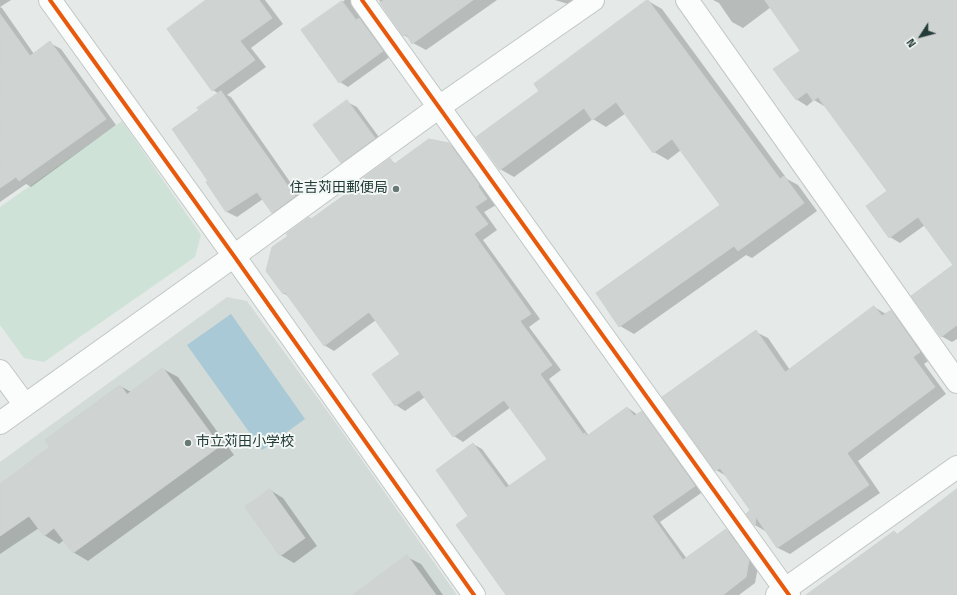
<!DOCTYPE html>
<meta charset="utf-8">
<style>
body{margin:0}
#map{position:relative;width:957px;height:595px;overflow:hidden;background:#e5eae8;font-family:"Titillium Web",sans-serif}
canvas{display:block}
.north{position:absolute;left:901px;top:16px;width:40px;height:40px;-webkit-text-stroke:3px #f3f8f6;paint-order:stroke;rotate:234deg;font-size:11px;font-weight:700;line-height:16px;text-align:center;color:#243c38}
.north::after{content:'';display:block;margin:auto;width:14px;height:18px;background:#243c38;clip-path:polygon(50% 0,100% 100%,50% 72%,0 100%)}
</style>
<div id="map">
<canvas width="957" height="595"></canvas>
<div class="north">N</div>
</div>
<script>
const c = document.querySelector('canvas').getContext('2d');
c.lineJoin = 'round';
function paint(path, color) {
  c.fillStyle = color;
  c.fill(path, 'evenodd');
}
function strokePath(path, color, width, dash) {
  c.strokeStyle = color;
  c.lineWidth = width;
  c.lineCap = dash ? 'butt' : 'round';
  c.setLineDash(dash || []);
  c.stroke(path);
}
function drawText(font, color, halo, rows, align = 'center') {
  c.font = font + ' "Titillium Web","Noto Sans JP",sans-serif';
  c.lineWidth = 4;
  c.setLineDash([]);
  c.textBaseline = 'middle';
  c.strokeStyle = halo;
  c.fillStyle = color;
  for (const [text, x, y, turn = 0] of rows) {
    c.save();
    c.translate(x, y);
    c.rotate((+turn || 0) * Math.PI / 180);
    c.textAlign = isNaN(turn) ? turn : align;
    if (halo) c.strokeText(text, 0, 0);
    c.fillText(text, 0, 0);
    c.restore();
  }
}
const built = new Path2D(`
 M227,297l20,4 89,122 121,172h-457v-133z`);
const green = new Path2D(`
 M122,121l79,114 -6,22 -151,105 -20,-4 -24,-33v-118z`);
const water = new Path2D(`
 M231,314l74,105 -43,31 -75,-105z`);
const shadow = new Path2D(`
 M0,0h11l-11,7 2,1 32,46 16,-11 11,6 55,76 -85,62 -5,-3 -26,18z
 M208,0h57l18,24 -32,24 15,19 -39,28 4,2 73,105 -22,16 -10,-6 -9,-13 -26,18 -10,-5 -20,-29 2,-2 -9,-71 19,-16 -6,-4z
 M345,0h13l33,56 -43,31 -8,-5 -38,-52z
 M379,0h118l-71,50 -13,-7 -3,-4 -6,-4z
 M555,0h19l-6,4z
 M713,0h244v339l-5,3 -11,-6 14,-70 -30,-41 -25,18 -10,-6 -2,-45 -63,-87 -1,1 -10,-6 -7,6 -11,-7 5,-47 -30,-45 -28,21 -11,-6 -13,-19z
 M648,1l14,8 125,170 11,6 19,26 -65,47 -6,-3 -112,79 -14,-8 102,-120 -41,-56 -13,10 -14,-8 -28,-39 -20,14 -13,-8 -79,58 -14,-8 41,-78z
 M347,102l10,5 27,37 -33,24 -9,-6z
 M449,144l10,6 37,55 -12,7 13,18 -14,10 57,79 -11,8 32,43 -12,9 40,57 39,-28 10,7 4,-3 9,6 53,73 -44,31 27,37 39,-29 9,5 23,32 -3,16 -16,12h-232l-37,-79 3,-72 9,5 28,38 38,-27 -37,-53 -48,35 -9,-6 -29,-39 -20,14 -9,-6 5,-50 -25,-35 -42,31 -10,-6 -36,-49 -5,-3 6,-57 20,-18 3,2 47,-34 31,-26 6,4z
 M874,307l12,7 5,-3 12,7 28,41 -7,5 22,30 -88,67 22,32 -90,61 -12,-6 -11,-16 -12,-7 -8,-11 5,-3 -24,-34 -12,-7 40,-138 12,6 22,32z
 M163,369l15,8 56,78 -146,106 -15,-9 -9,-12 -5,4 -15,-9 -5,-7 -39,26v-68l52,-39 68,-61 11,6z
 M270,490l13,8 34,48 -23,17 -14,-8z
 M407,557l14,7 22,31h-69z`);
const building = new Path2D(`
 M206,0h53l13,18 -32,23 15,19 -43,31 -45,-62z
 M384,0h89l-61,44 -6,-10 -3,2 -23,-33z
 M647,0h1l132,179 4,-3 20,27 -66,48 -4,-5 -115,81 -23,-34 124,-88 -48,-66 -19,14 -37,-51 -24,18 -8,-12 -84,62 -24,-33 63,-46 -5,-7z
 M765,0h192v325l-16,12 -30,-41 42,-31 -35,-48 -29,21 -23,-32 21,-15 -69,-94 -5,4 -6,-9 -11,8 -23,-31 27,-18z
 M342,1l14,19 3,-2 24,33 -44,32 -38,-53z
 M0,14l30,42 20,-15 56,78 -87,62 -3,-4 -16,11z
 M221,91l74,105 -23,17 -15,-21 -31,20 -20,-30 2,-1 -36,-52 27,-19 -2,-2z
 M347,100l28,38 -34,25 -28,-38z
 M429,139l20,4 30,42 -1,1 9,13 -12,8 13,17 -14,10 57,80 -11,7 32,44 -12,9 43,60 2,-1 2,3 40,-29 7,9 8,-5 53,75 -43,30 31,44 43,-31 23,31 -3,17 -23,18h-217l-50,-70 12,-9 -32,-46 37,-27 33,45 41,-29 -43,-59 -51,37 -34,-47 -24,16 -23,-32 28,-20 -31,-42 -45,34 -39,-54 -2,2 -17,-23 6,-24 16,-11 -2,-2 23,-17 2,2 46,-33 -1,-3 34,-25 4,6z
 M874,306l8,10 9,-6 29,42 -7,5 22,30 -88,66 22,32 -92,63 -21,-31 -1,9 -9,-12 4,-4 -30,-42 -5,3 -53,-74 94,-67 29,42z
 M163,368l57,78 -147,107 -19,-25 -10,8 -15,-20 -29,20v-52l50,-37 -5,-7 75,-55 7,9z
 M270,489l35,49 -25,18 -35,-49z
 M957,489v106h-151l88,-64 3,3z
 M407,555l29,40h-83z`);
const minor = new Path2D(`
 M50,0l184,256 240,339
 M362,0l427,595
 M687,0l270,382
 M0,371l25,34
 M0,423l234,-167 205,-149 154,-107
 M777,595l180,-128`);
const cycleway = new Path2D(`
 M50,0l184,256 240,339
 M362,0l427,595`);
const markers = [
 [396,189,4,"#687976"],
 [188,443,4,"#687976"]
];
const poiNames = [
 ["住吉苅田郵便局",388,189],
 ["市立苅田小学校",196,443,"left"]
];
paint(built, '#d3dbd8');
paint(green, '#cfe2d7');
paint(water, '#a8c9d5');
paint(shadow, '#0003');
paint(building, '#cfd3d2');
strokePath(building, '#cdd3d1', 1);
strokePath(minor, '#c2c7c5', 24);
strokePath(minor, '#fbfcfc', 22);
strokePath(cycleway, '#e8590c', 4);
for (const [x, y, r, color] of markers) {
  const dot = new Path2D();
  dot.arc(x, y, r, 0, 2 * Math.PI);
  c.fillStyle = color;
  c.fill(dot);
  strokePath(dot, '#f3f8f6', 1.5);
}
drawText('14px', '#243c38', '#f3f8f6', poiNames, 'right');
</script>
